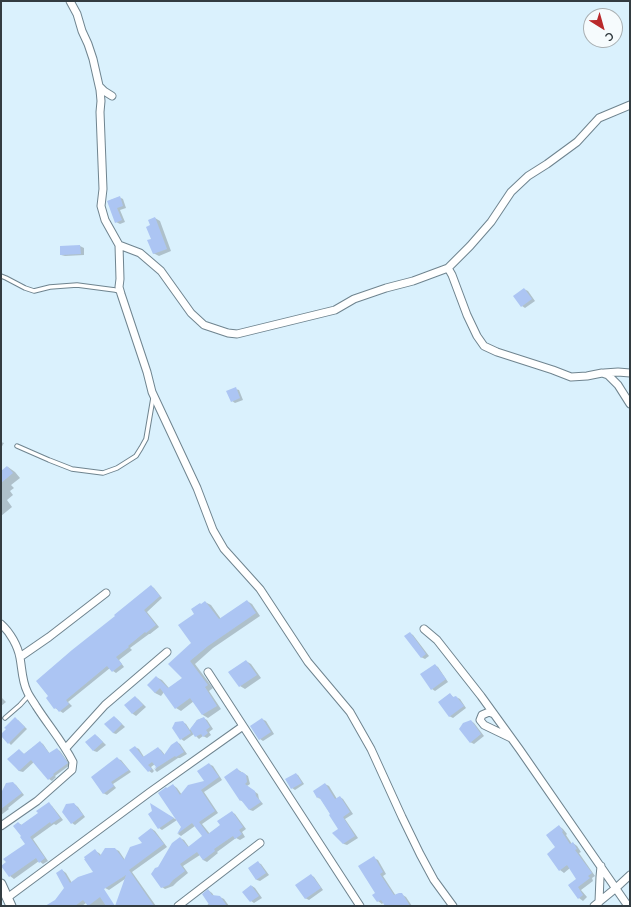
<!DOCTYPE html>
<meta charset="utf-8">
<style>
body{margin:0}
#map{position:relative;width:631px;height:907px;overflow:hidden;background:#daf1fd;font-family:Mulish,sans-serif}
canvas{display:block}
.frame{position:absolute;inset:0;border:2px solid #333c41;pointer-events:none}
.north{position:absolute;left:583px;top:8px;width:40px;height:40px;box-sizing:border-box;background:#f6fbfd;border:1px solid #a8afb2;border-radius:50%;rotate:143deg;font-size:11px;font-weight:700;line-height:16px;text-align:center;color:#333c41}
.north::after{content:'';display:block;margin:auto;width:14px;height:18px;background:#b9292b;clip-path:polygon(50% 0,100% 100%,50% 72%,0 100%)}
</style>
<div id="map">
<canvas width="631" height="907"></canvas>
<div class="frame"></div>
<div class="north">С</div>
</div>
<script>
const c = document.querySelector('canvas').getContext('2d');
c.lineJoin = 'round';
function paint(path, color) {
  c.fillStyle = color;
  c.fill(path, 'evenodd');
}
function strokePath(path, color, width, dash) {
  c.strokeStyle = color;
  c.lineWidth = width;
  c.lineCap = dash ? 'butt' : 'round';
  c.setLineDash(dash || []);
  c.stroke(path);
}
const shadow = new Path2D(`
 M119,197l4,2 3,9 -6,2 5,12 -5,2 -4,-2 -8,-21z
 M155,218l5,3 11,30 -12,5 -6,-3 -2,-27z
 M80,246l4,2v7l-19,1 -4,-1v-8z
 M524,289l4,2 7,10 -10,7 -3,-2z
 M236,389l3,1 4,10 -8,3 -3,-2z
 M1,442l3,1 -3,5z
 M8,467l7,5 5,6 -9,7 3,3 -4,3 3,4 -6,5 5,7 -11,9v-44z
 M151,586l3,2 8,10 -15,14 12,15 -9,7h-1l-19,14 2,2 -13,10 5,7 -8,6 -3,-2 -3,-3 -42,34 4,4 -9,7 -8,-5 61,-92z
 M247,601l5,3 8,12 -47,32 -18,16 18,24 -4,3 12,18 -13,9 -5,-3 -9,-14 -13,10 -5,-3 -12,-16 -3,4 -6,-3 -7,-8 8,-8 6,3 7,8 14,-10 9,-35 3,-29 6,-9 4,-3 6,3 10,14z
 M410,633l3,2 16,21 -4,3 -4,-2z
 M246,661l5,3 10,14 -16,11 -5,-3z
 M435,665l3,2 10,15 -13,9 -3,-2z
 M450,694l4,4 2,-1 4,2 6,9 -13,10 -4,-2z
 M1,697l5,5 -5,4z
 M135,697l3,2 8,8 -10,9 -3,-2 -7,-9z
 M114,717l3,2 8,8 -9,7 -3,-1z
 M203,718l4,2 6,9 -4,3 2,3 -4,3 -4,-2 -4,3 -5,-5 -10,7 -3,-2 2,-17 3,2 4,6 7,-10z
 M262,719l4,2 8,13 -11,7 -3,-2z
 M18,720l9,9 -16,16 -2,-2z
 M471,721l3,2 10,13 -10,8 -4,-2z
 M95,735l3,2 8,8 -9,7 -3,-1 -7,-8z
 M40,742l3,2 7,10 7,-5 3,2 10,14 -15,11 1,1 -4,4 -3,-2 -15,-17 -11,10 -4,-1 -10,-12 10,-9 5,4z
 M177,742l3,2 7,10 -7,4h-2l-21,14 -2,-2 -3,3 -3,-2 -14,-24 4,2 5,8 14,-9 3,2 4,5zM155,764l2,3 -3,4 -3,-4z
 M117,759l4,1 10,12 -18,12 3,4 -9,7 -4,-2z
 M209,764l4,2 9,14 -18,12 14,21 -16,11 8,10 11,-8 11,-14 3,2 11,15 -4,3 3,5 -5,3 -4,-2 -19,14 1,1 -11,9 -4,-2 -3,-5 -17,11 5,7 -11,9 -4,4 -8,3 -3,-2 -4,-19 22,-30 4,2 5,7 14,-11 -8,-10 -14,10 -3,-2 4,-7 -14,-38 5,-4 4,3 5,7 24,-14z
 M237,769l11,7 2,8 -3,2 11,8 1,5 4,5 -10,7 -3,-1 -6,-8 -4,-2z
 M296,774l2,1 6,9 -9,6 -3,-2 -5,-8z
 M13,783l3,2 8,10 -16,13 1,1 -8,6v-19z
 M325,784l4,2 8,13 3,-2 3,2 10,15 -8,5 13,19 -11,7 -3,-1 -11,-11 6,-3 -8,-15 -10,-16 -3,-1z
 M49,804l3,2 11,14 -7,5 -2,-1 -21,15 15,22 -5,3 -4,-3 -25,18 -4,-3 -7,-10 23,-22 -4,-8 -4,-13 4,2 17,-12z
 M74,804l4,3 7,10 -10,8 -3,-2z
 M151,805l26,15 -15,10 -3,-2 -10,-14 4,-3z
 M559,826l4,3 4,5 -1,1 6,9 1,-1 4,3 4,6 -2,1 16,23 -3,2 1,3 -12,9 6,7 -4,4 -4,-3 -10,-12 9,-7 -8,-11 -6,5 -4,-3 -3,-23z
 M152,829l3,2 12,16 -35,25 24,34h-38l7,-27 -16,11 -4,-2 -4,-6 5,24h-17l-3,-3 -4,3h-35l8,-5 11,-13 -4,-18 4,3 6,10 22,-10 1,-22 4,2 3,3 13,-7 4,2 6,9 19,-16z
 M374,858l4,2 8,14 -3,2 13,20 5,-2 5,3 6,9h-25l-3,-4 -2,2 -4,-3 -2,-8z
 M258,863l3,1 8,11 -9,6 -3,-1 -8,-11z
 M311,875l3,2 9,13 -14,10 -4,-2z
 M252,886l3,2 7,10 -8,5 -3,-2z
 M208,890l4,3 2,3 6,1 4,2 5,7h-23l4,-3z`);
const building = new Path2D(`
 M120,196l3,10 -6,2 5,12 -7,3 -8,-22z
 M155,217l12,32 -14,5 -6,-14 4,-1 -5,-12 4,-2 -2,-5z
 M80,245l1,9 -21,1v-9z
 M524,288l8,11 -11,8 -8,-11z
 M236,387l4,11 -9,4 -5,-11z
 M7,466l6,7 -12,10v-12z
 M151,585l9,11 -16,14 12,15 -10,8 -1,-1 -17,14 1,1 -13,10 6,7 -10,8 -5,-6 -41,34 3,4 -10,8 -3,-4 -2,1 -8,-11 2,-2 -12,-15 36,-31 43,-34 -1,-1z
 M247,600l9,13 -48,33 -18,15 18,24 -3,2 12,19 -15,9 -12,-17 -15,11 -15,-21 -5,5 -8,-8 9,-9 12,12 14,-10 -14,-14 23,-21 -13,-18 16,-11 -3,-5 9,-6 1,1 4,-3 14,18z
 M410,632l16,22 -5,4 -17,-22z
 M246,660l11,15 -18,12 -11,-15z
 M435,664l11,15 -15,11 -11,-16z
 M450,693l3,4 3,-1 8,10 -15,11 -11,-15z
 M135,696l8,9 -11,9 -8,-9z
 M114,716l8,8 -9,9 -9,-9z
 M15,717l10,10 -17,17 -7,-8v-2l5,-5 -2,-1z
 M204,717l6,10 -4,3 2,3 -5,4 -2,-3 -6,3 -5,-8 7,-9z
 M262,718l9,14 -12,8 -9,-14z
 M471,720l10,14 -11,9 -11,-14 4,-6z
 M183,721l8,12 -11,7 -8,-12 3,-6z
 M95,734l8,8 -10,9 -8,-9z
 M40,741l9,12 8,-5 11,15 -15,11 1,1 -6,5 -17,-20 -12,11 -12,-12 12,-10 5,5z
 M177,741l7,11 -8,5 -1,-1 -22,14 3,-3 -4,-5 -4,3 4,4 -4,3 -19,-22 6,-4 8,11 15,-10 6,8 7,-10z
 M117,757l12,13 -18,12 3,4 -11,8 -12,-17z
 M209,763l10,14 -18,13 14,21 -16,11 9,12 12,-9 -3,-4 15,-10 11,16 -4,3 3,4 -7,5 -2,-3 -19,13 1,2 -12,9 -6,-8 -17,12 5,7 -12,9 -4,5 -8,3 -10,-14 4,-6 3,-1 14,-24 8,-6 8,10 14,-11 -10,-13 -15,11 4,-7 -23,-34 8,-6 1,1 6,-4 7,11 8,-10 16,-4 -7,-10z
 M237,768l3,4h2l2,1 2,2 1,7 -2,2 10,7 1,5 5,6 -12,8 -8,-10 -1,1 -16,-24z
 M296,773l6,10 -11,6 -6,-10z
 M13,782l9,11 -21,16v-16l5,-10z
 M325,783l10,16 5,-3 10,16 -7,5 12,19 -12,8 -11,-11 6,-4 -9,-14 1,-1 -11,-17 -2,1 -4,-7z
 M49,802l11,16 -9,6 -1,-2 -20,15 15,21 -6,5 -3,-5 -27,19 -8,-11 5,-4 -3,-3 22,-15 -5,-7 1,-1 -8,-10 5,-4 3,3 17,-12 -2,-2z
 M74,803l9,12 -12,9 -9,-12 4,-8z
 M150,803l24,15 -16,11 -10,-15 4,-3z
 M559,825l4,6 -1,1 8,12 3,-2 4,7 -2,1 17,23 -4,3 2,2 -12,9 5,8 -5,4 -10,-14 8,-6 -9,-14 -8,6 -12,-17 8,-7 -9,-12z
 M151,828l13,16 -35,26 25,36h-39l11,-31 -22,14 11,17h-9l-6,-9 -12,9 -5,-6 -8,6h-30l10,-6 9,-12 -8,-15 6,-4 8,14 8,-6 15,-5 -9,-13h1l-1,-2 11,-8 5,7 5,-8h10l9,12 6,-13 12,-4 -4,-5z
 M374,856l9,16 -3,2 14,21 5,-2h3l8,13h-25l-4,-6 -4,2 -5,-7 3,-2 -17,-27z
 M258,861l8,12 -10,7 -8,-12z
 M311,874l10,14 -16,11 -10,-14z
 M251,885l8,11 -9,6 -8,-10z
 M208,889l4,6 8,1 7,10h-17l-8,-12z`);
const service = new Path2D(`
 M1,276l5,2 19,10 9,3 16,-4 27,-2 38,5 4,1
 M17,446l32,14 23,9 31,4 14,-5 19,-12 5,-8 5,-9 7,-41
 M5,718l15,-13 9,-10`);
const minor = new Path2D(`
 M70,1l7,13 5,17 6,13 5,15 7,31 1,11 -1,11 3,77 -2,17 4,14 14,25 1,34 -1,8 2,7 26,78 5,20 45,96 16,42 11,19 36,40 48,73 42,50 21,37 31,68 18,37 14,26 19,26
 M100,87l4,4 8,5
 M119,245l21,8 21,18 30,42 13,12 24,8 9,1 98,-24 19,-11 32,-11 27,-7 35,-13 22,-22 21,-24 20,-30 17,-16 19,-12 30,-22 22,-24 31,-13
 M448,268l4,7 15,40 10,21 7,10 13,6 56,18 18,7 16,-1 15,-3 6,2 10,10 12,19
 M604,373l14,-1 12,1
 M1,624c9,8 17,22 19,34 2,10 2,23 7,33 2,5 6,10 9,15 12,19 27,36 37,56l-1,8 -35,31 -36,25
 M424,629l13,11 44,56 39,54 108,156
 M20,657l29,-20 57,-44
 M208,672l152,234
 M494,714l-5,-2 -7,3 -2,5 4,5 27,13
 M66,748l39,-43 62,-53
 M7,898l143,-106 93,-66
 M599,902l1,-25 1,-11
 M178,906l82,-63
 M594,906l22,-18 14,-13`);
const tertiary = new Path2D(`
 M1,884l10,22`);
paint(shadow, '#0003');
paint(building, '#acc5f3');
strokePath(service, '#6f848f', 5.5);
strokePath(minor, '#6f848f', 9);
strokePath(tertiary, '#6f848f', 11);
strokePath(service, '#fff', 3.5);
strokePath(minor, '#fff', 7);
strokePath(tertiary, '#fff', 9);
</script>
